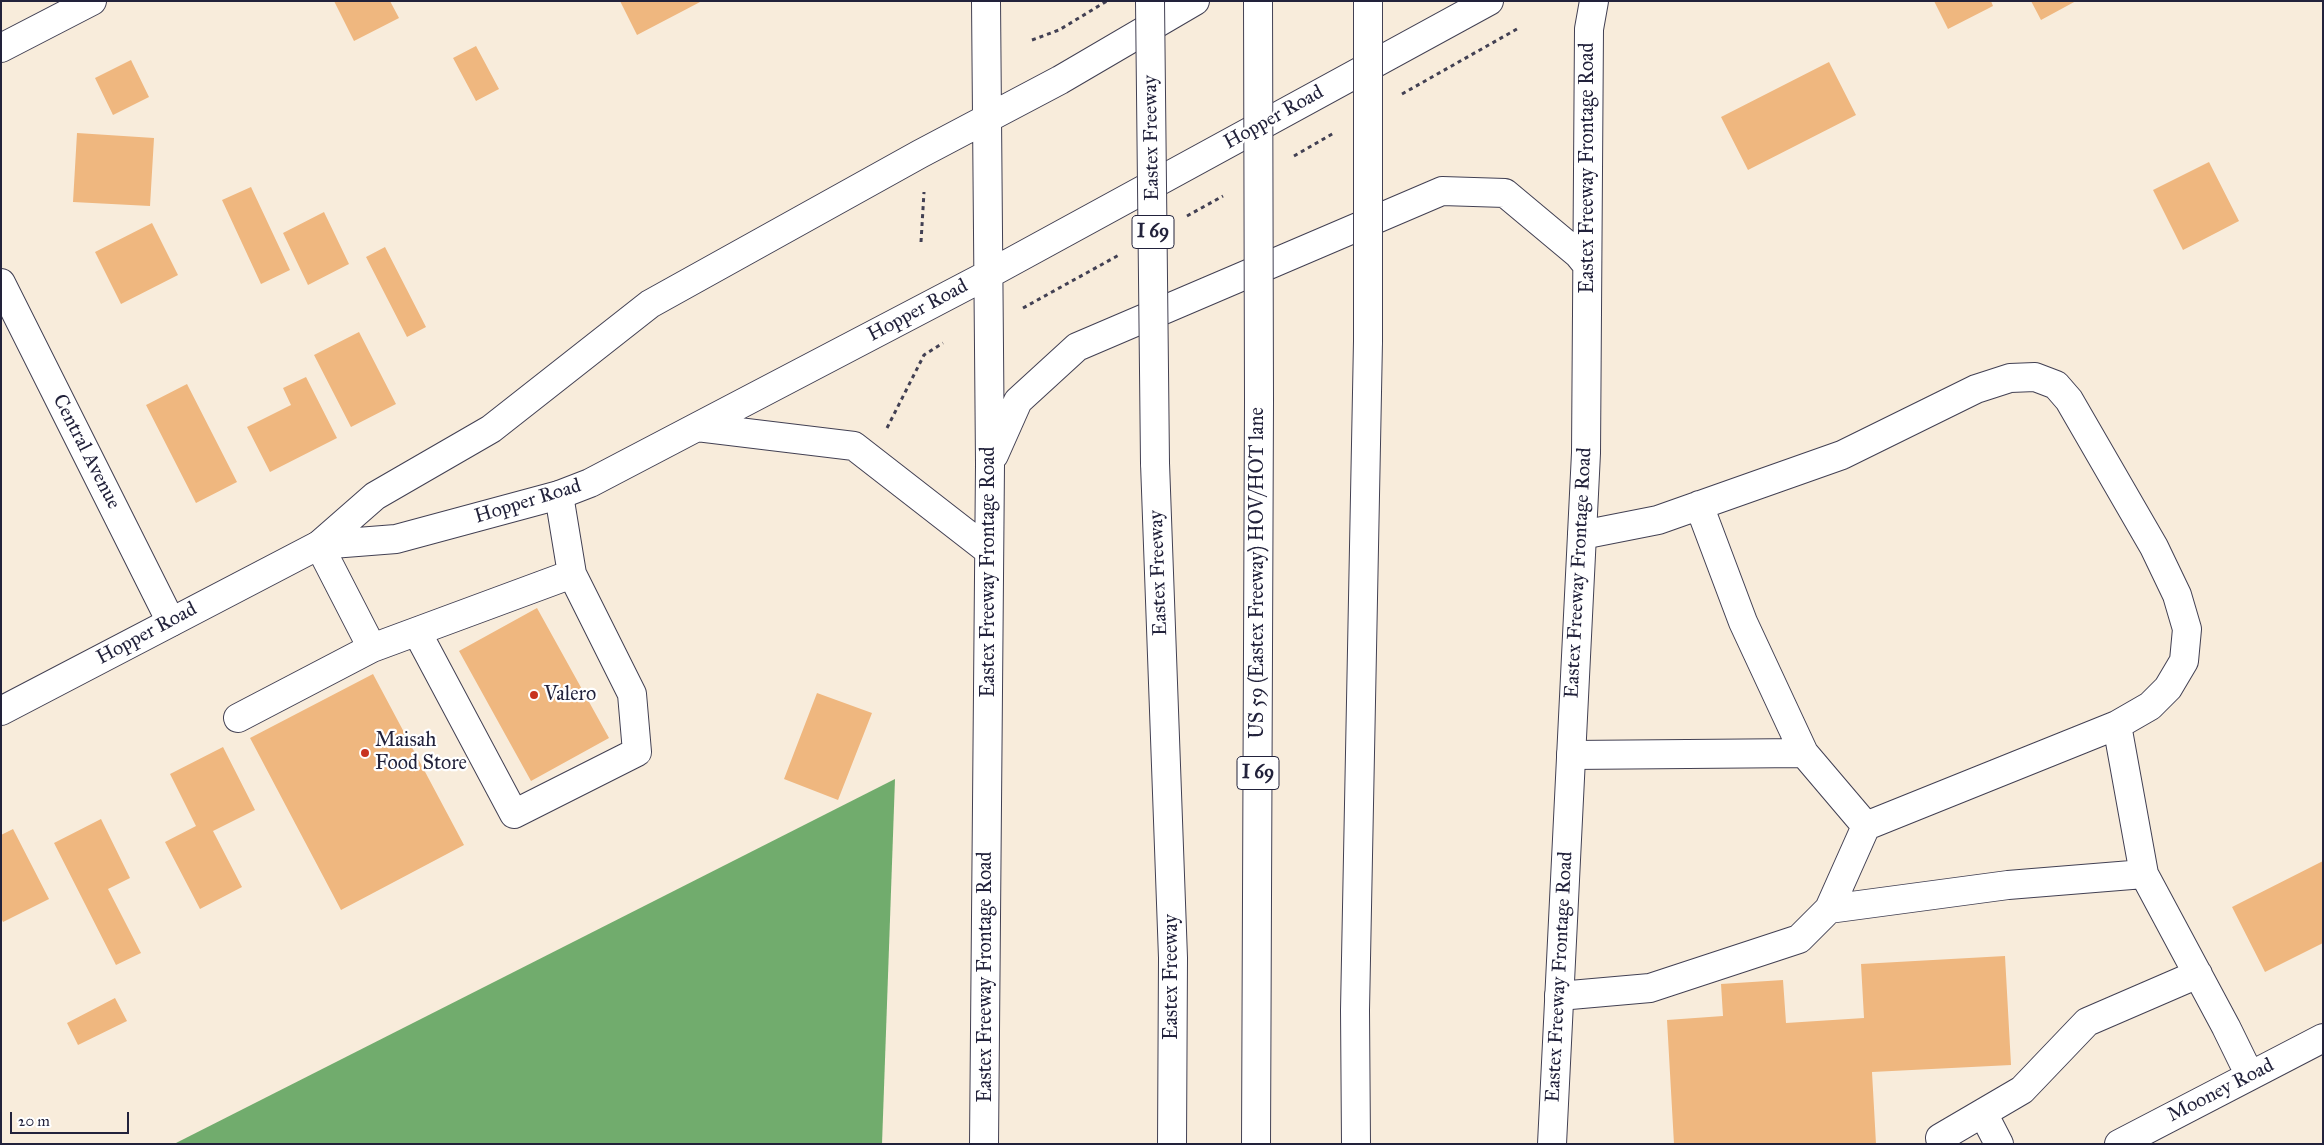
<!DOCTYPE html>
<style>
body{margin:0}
#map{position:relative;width:2324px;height:1145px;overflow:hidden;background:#f8ecdb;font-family:"IM FELL Great Primer",serif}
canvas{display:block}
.frame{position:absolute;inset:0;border:2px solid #22223b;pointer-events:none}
.scale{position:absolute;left:10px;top:1112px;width:119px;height:22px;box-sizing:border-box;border:2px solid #22223b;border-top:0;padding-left:6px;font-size:15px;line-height:18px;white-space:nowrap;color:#22223b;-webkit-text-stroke:4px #fff;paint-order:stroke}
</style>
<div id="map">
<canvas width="2324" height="1145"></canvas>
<div class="frame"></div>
<div class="scale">20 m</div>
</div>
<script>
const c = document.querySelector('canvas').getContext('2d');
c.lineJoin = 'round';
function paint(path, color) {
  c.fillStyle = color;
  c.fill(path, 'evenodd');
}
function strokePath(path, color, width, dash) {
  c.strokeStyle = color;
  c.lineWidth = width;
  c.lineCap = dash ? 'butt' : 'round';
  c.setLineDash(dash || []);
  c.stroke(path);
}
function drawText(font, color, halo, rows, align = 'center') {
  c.font = font + ' "IM FELL Great Primer",serif';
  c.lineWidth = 4.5;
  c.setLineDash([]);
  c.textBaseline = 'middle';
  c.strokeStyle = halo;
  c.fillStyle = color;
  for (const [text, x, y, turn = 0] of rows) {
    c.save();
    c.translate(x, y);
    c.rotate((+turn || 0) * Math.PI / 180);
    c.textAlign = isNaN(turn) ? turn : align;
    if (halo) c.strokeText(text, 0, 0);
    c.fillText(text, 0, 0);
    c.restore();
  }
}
const forest = new Path2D(`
 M895,779l-13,365h-708z`);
const building = new Path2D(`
 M334,1h56l9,17 -45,23z
 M620,1h82l-65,34z
 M1934,1h57l2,5 -45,23z
 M2031,1h45l-35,19z
 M476,46l23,43 -23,12 -23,-43z
 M131,60l18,37 -36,18 -18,-37z
 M1829,62l27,53 -108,55 -27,-53z
 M77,133l77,5 -4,68 -77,-4z
 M2209,162l30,59 -56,29 -30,-60z
 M251,187l39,83 -29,14 -39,-84z
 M324,212l25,52 -41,21 -25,-52z
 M152,223l26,52 -57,29 -26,-52z
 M385,247l41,80 -19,10 -41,-80z
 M359,332l37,72 -45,23 -37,-72z
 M306,377l31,61 -67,34 -23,-45 44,-22 -8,-17z
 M187,384l50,98 -41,21 -50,-98z
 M537,608l72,130 -78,43 -72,-130z
 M373,674l91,171 -123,65 -91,-172z
 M817,693l55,20 -34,87 -54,-21z
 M223,747l32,63 -42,21 29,56 -42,22 -35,-67 31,-16 -26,-52z
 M101,819l29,59 -22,11 33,64 -25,12 -62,-122z
 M13,829l36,70 -46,23 -2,-4v-83z
 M2323,861v82l-58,29 -33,-65z
 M2005,956l6,109 -139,7 4,72h-202l-7,-124 56,-4 -2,-32 62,-4 3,43 78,-5 -3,-54z
 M115,998l12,23 -49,24 -11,-22z`);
const path = new Path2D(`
 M1032,40l27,-10 48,-29
 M1402,94l115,-65
 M1294,156l40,-23
 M1187,216l36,-20
 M921,242l3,-50
 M1023,308l96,-53
 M887,428l37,-73 19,-12`);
const minor = new Path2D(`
 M1,48l91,-47
 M1,283l170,339
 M1699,505l44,117 61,131
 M1582,535l76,-15 184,-65 134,-66 34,-11 25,-1 21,8 13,15 85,147 23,48 10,34 -3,32 -16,27 -18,18 -33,19 -251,101
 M319,545l53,103 200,-74 -13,-79
 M417,632l97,182 123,-62 -5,-58 -60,-120
 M238,718l134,-70
 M2117,725l27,149
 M1829,909l179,-24 136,-11 82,153 24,49
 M1559,996l91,-8 149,-49 30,-30 37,-83 -62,-73 -233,2
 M1983,1113l16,31
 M1940,1138l82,-48 65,-68 111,-48
 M2119,1144l204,-106`);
const major = new Path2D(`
 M697,427l157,19 135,105
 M994,455l24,-54 59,-54 365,-156 63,2 73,61 9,11
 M319,545l77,-6 163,-44 31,-12 399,-209 500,-273
 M1,711l318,-166 56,-49 116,-67 159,-125 270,-150 140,-74 135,-79
 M984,1144l6,-680 -4,-463
 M1552,1144l34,-691 3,-424 5,-28`);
const highway = new Path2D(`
 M1155,463l18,495 -1,186
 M1256,1144l3,-743
 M1356,1144l-1,-134 13,-669`);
const highwayBridge = new Path2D(`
 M1150,1l5,462
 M1258,1l1,400
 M1368,1v340`);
const markers = [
 [534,695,5,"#c8321e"],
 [365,753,5,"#c8321e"]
];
const shields = [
 [1153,232,42],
 [1258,773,42]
];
const shieldNames = [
 ["I 69",1153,232],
 ["I 69",1258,773]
];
const streetNames = [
 ["Hopper Road",1274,118,-29],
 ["Eastex Freeway",1152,138,-91],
 ["Eastex Freeway Frontage Road",1588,168,-90],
 ["Hopper Road",918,311,-28],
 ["Central Avenue",86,452,63],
 ["Hopper Road",528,502,-17],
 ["Eastex Freeway Frontage Road",989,572,-90],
 ["Eastex Freeway",1159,573,-92],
 ["US 59 (Eastex Freeway) HOV/HOT lane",1258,573,-90],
 ["Eastex Freeway Frontage Road",1579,573,-87],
 ["Hopper Road",147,634,-28],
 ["Eastex Freeway Frontage Road",986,977,-90],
 ["Eastex Freeway",1172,977,-90],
 ["Eastex Freeway Frontage Road",1560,977,-87],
 ["Mooney Road",2221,1091,-27]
];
const poiNames = [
 ["Valero",544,695],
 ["Maisah",375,741],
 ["Food Store",375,764]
];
paint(forest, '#71ac6d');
paint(building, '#efb77f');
strokePath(minor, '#424053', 30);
strokePath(major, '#424053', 30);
strokePath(highway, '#424053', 30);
strokePath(path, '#424053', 3, [4, 4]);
strokePath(minor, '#fff', 28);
strokePath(major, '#fff', 28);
strokePath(highway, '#fff', 28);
strokePath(highwayBridge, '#424053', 30, []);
strokePath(highwayBridge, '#fff', 28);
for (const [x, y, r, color] of markers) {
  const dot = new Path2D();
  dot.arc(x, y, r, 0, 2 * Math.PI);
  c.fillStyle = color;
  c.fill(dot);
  strokePath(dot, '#fff', 2);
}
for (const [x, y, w] of shields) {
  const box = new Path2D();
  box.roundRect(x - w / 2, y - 16.5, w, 33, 4);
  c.fillStyle = '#fff';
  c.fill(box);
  strokePath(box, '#22223b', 1);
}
drawText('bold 19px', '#22223b', null, shieldNames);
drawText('20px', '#22223b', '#fff', streetNames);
drawText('20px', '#22223b', '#fff', poiNames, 'left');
</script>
